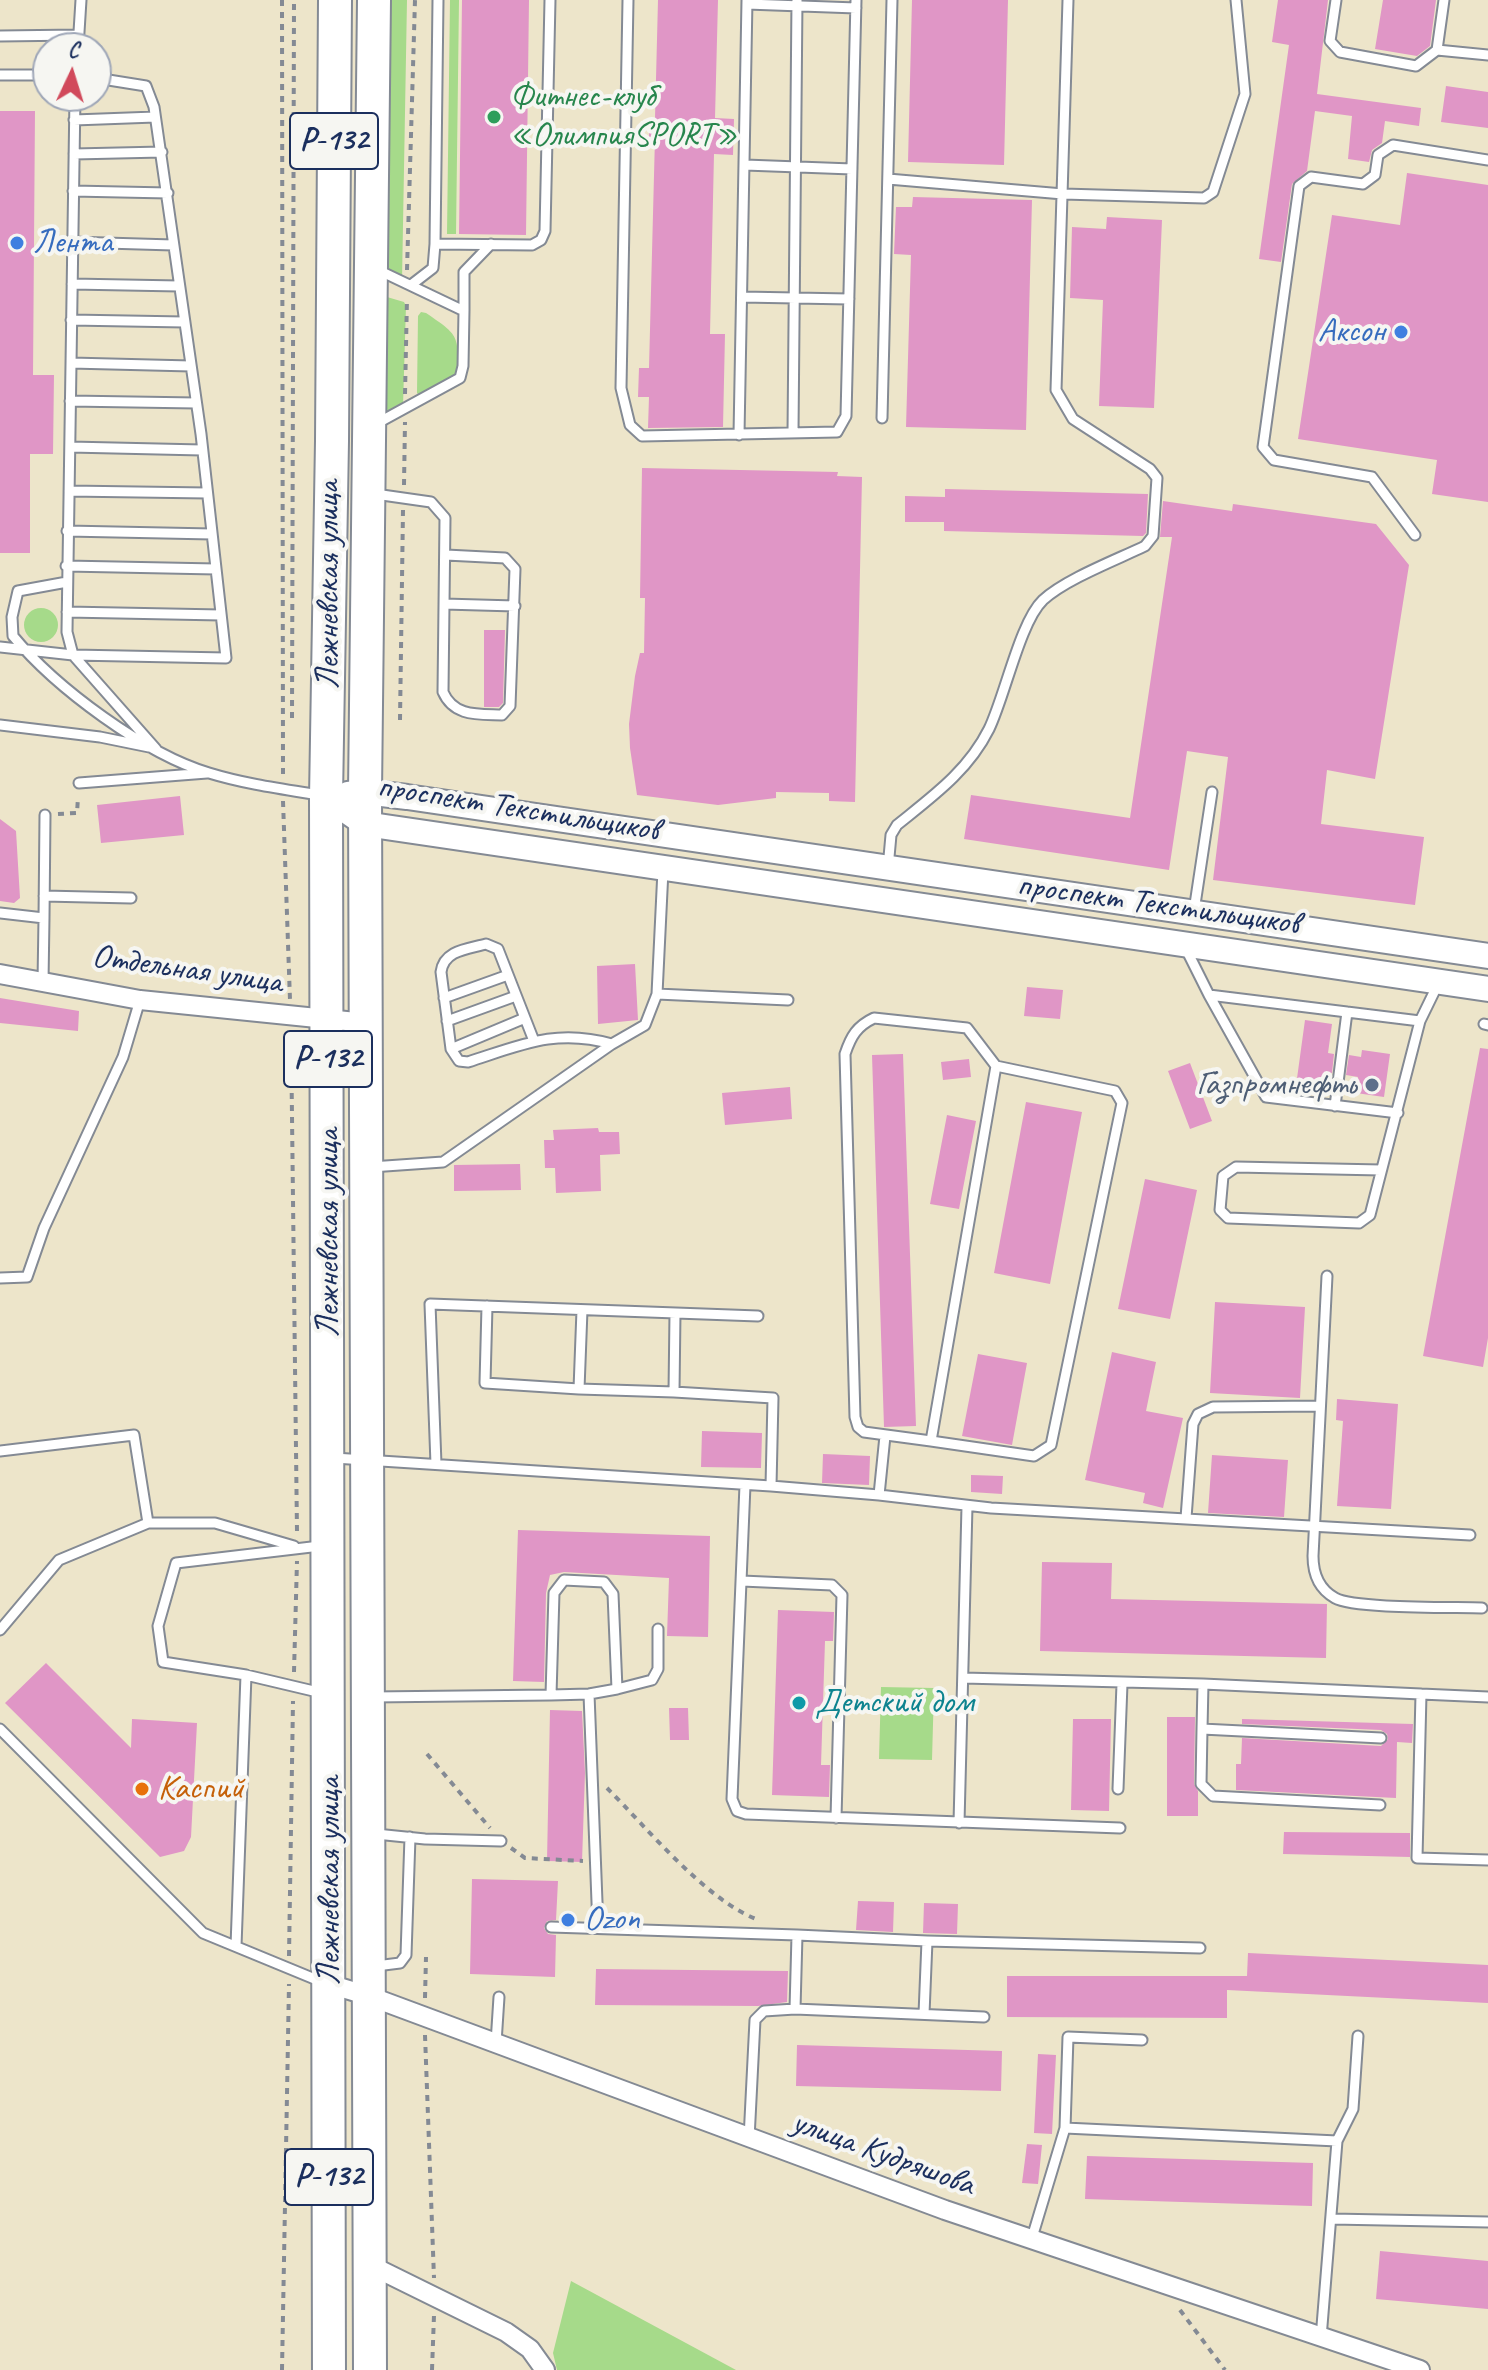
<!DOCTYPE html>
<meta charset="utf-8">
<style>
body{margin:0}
#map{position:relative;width:1488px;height:2370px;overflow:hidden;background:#ede5ca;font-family:Caveat,sans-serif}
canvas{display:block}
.north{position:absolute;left:32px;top:32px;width:80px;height:80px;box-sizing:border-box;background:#f6f6f2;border:2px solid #9ea6b7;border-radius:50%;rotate:4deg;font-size:22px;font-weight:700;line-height:32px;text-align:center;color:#1b2f5e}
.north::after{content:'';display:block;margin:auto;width:28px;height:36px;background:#d1495b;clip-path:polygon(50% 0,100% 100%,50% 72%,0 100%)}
</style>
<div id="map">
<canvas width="1488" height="2370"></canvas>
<div class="north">С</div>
</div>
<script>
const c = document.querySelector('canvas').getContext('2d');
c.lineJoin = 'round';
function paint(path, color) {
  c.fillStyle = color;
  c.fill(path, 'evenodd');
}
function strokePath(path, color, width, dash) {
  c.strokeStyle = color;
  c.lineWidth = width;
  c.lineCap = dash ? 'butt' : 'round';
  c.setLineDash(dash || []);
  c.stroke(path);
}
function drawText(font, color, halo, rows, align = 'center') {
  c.font = font + ' Caveat,sans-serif';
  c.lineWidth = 8;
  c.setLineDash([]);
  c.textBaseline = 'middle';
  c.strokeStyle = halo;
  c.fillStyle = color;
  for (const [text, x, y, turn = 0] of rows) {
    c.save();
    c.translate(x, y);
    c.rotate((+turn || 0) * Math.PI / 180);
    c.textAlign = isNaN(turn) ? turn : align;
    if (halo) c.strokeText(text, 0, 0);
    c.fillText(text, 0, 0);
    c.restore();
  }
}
const green = new Path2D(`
 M388,0h19l-5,281 -16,-11z
 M450,0h9l-3,234h-9z
 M387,297l17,5 2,4 -3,100 -16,9 -4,-3z
 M421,312l5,1c34,23 32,22 32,63l-37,21 -4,-4 1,-77z
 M24 625a17 17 0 1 1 34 0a17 17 0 1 1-34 0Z
 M881,1687l53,1 -2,72 -53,-1z
 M571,2281l165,89h-179l-4,-17z`);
const building = new Path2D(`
 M462,0h67l-3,235 -67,-1z
 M658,0h60l-3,118 19,1 -1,36 -19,-1 -4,180h15l-2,93 -75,1 1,-31h-11l1,-29h10l6,-231h-6v-19h6z
 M912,0h96l-4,165 -96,-3z
 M1278,0h50l-11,94 104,14 -2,18 -34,-5 -3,22 -10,7 -3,12 -21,-3 4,-43 -37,-5 -8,60 -15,13 -11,78 -22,-3 30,-214 -17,-3z
 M1383,0h53l-6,46 -13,10 -42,-7z
 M1446,86l42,6v36l-47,-6z
 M0,111h35l-2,264h21l-1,79h-23v99h-30z
 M1407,173l81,12v317l-56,-8 5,-34 -139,-21 34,-224 68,10z
 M913,197l119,3 -6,230 -120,-3 5,-172 -17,-1 2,-47h16z
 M1107,217l55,3 -8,188 -55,-2 4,-106 -33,-2 2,-71 34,2z
 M642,468l196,4 -1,4 25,1 -7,325 -26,-1v-8l-53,-1v6l-58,7 -81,-10 -7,-47 -1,-24 6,-48 5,-23h4l1,-55h-5z
 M945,489l203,5 -2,39 -3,3 -199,-5v-9h-39v-26l40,1z
 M1163,501l69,10 1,-7 143,20 33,41 -34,214 -48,-9 -6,54 103,13 -9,68 -202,-25 15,-123 -41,-6 -18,119 -205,-31 7,-44 159,23 42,-281h-12z
 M484,630h21l-2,73 -4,4h-15z
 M180,796l4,39 -83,8 -4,-38z
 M0,819l16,12 4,67 -6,5 -14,-2z
 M635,964l3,56 -40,4 -1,-58z
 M1027,987l36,3 -3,29 -36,-3z
 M0,998l79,13 -1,20 -78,-8z
 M1305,1020l27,4 -4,29 6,1 -2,19 -7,-1 -4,24 -26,-3z
 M1480,1048l8,1v289l-5,29 -60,-11z
 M1362,1050l28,4 -6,43 -28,-4 2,-16 -12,-2 3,-20 12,2z
 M903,1054l13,372 -32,1 -12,-372z
 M969,1059l2,18 -28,3 -2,-18z
 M1190,1063l22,58 -22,8 -22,-58z
 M790,1087l2,32 -67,6 -3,-32z
 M1026,1102l56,10 -32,172 -56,-11z
 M947,1115l29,6 -17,88 -29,-5z
 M598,1128l1,4h20l1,22 -20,1 1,36 -45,2 -1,-25h-10l-1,-28h10l-1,-10z
 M520,1164l1,26 -67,1v-26z
 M1145,1179l52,11 -27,129 -52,-10z
 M1215,1302l90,5 -5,91 -90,-5z
 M1112,1352l44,10 -10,49 37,7 -20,90 -20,-5 2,-10 -60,-13z
 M978,1354l49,9 -15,82 -50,-9z
 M1337,1399l61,5 -7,105 -54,-3 6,-85 -7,-1z
 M702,1431l60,2 -1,35 -60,-1z
 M823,1454l47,2 -1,29 -47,-2z
 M1212,1455l76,5 -4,57 -76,-4z
 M971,1475l32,1 -1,18 -31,-2z
 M518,1530l192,6 -2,101 -41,-1 2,-58 -105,-6 -14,3 -4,18 -2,89 -31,-1z
 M1042,1562l70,1 -1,36 216,5 -1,54 -286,-7z
 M778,1610l56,2 -1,29h-8l-4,124h9l-1,32 -57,-2z
 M46,1663l85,85 1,-29 65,4 -6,114 -7,14 -24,6 -155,-154z
 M669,1708h19l1,32h-19z
 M550,1710l32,1 3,62 -3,89 -35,-1z
 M1167,1717h28l-1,67 4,7v25h-31z
 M1073,1719h38l-2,92 -38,-1z
 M1242,1719l171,5 -1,19 -15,-1 -1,56 -160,-8v-26h5l1,-26 139,8 7,-7 -1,-5 -6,-4 -139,-6z
 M1284,1832l126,1v24l-127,-3z
 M472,1879l86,2 -2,39 -9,1 -3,7 4,6 8,1 -1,42 -85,-3z
 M858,1901l36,1 -1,30 -37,-2z
 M924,1903l34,1 -1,30 -34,-1z
 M1248,1953l240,12v38l-261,-13v28l-220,-1v-41h240z
 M596,1969l192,2 -1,31 -29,4 -163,-1z
 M797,2045l205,6 -1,40 -205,-5z
 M1038,2054l18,1 -4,79 -18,-1z
 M1027,2144l15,1 -4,39 -16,-1z
 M1087,2156l226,7 -1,43 -227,-7z
 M1380,2251l108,10v48l-112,-10z`);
const path = new Path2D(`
 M282,0l1,776
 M407,270l8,-270
 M405,394l2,-96
 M404,485l1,-63
 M292,718l2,-718
 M400,720l3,-210
 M283,801l7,199
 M58,814l19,-1 1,-16
 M291,1033l6,499
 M294,1672l3,-111
 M427,1754l63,74
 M607,1788c40,40 98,111 149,131
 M511,1848l14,10 58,3
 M289,1956l4,-255
 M425,1998l1,-41
 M425,2035l9,243
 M1180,2310l45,60
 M282,2370l7,-386
 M432,2370l2,-55`);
const lane = new Path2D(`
 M628,0l-7,388 9,37 12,11 195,-4 9,-16 10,-416
 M1336,0l-6,41 10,11 76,14 21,-16 51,5
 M747,4l109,4
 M0,36l78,-1
 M78,48l3,-48
 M1437,50l7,-50
 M0,75h48
 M75,96l-8,536 6,23 83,94
 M74,120l81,-3
 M74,154l88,-2
 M745,165l107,4
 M888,179l175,15 141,4 9,-6 32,-98 -9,-94
 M73,191l95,2
 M72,242l101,3
 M435,244l97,1 9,-5 4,-9 5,-231
 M72,284l107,2
 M411,285l22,-17 2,-24 3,-244
 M742,297l107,2
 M464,311v-39l27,-28
 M71,320l113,2
 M71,363l120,3
 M70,401l126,2
 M882,418l10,-418
 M374,425l86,-47 3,-12 1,-55 -86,-41
 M793,433l4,-433
 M739,435l8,-435
 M70,447l132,3
 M69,491l138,2
 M375,494l56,8 14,16 -2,174c11,25 35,22 59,23l8,-9 5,-137 -10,-11 -59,-3
 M67,531l145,3
 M1415,535l-43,-58 -98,-17 -11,-13 36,-261 12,-9 52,7 12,-9 3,-20 15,-10 95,15
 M66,566l150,3
 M67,582l-49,9 -6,26 1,19c43,52 132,118 196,137 36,11 73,16 110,22
 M444,604l71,2
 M67,612l154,3
 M0,647l73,8 153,3 -25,-224 -47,-327 -8,-21 -50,-8
 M0,725l100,12 49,10
 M79,783l128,-10
 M888,868l3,-33 6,-10c36,-29 71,-54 92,-96 16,-33 31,-107 54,-129 23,-21 73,-40 102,-54l8,-10 4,-58 -7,-9 -77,-50 -17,-29 12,-390
 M44,896l87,2
 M1194,911l18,-119
 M0,913l44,5 -1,64
 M44,918l1,-103
 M1185,947l24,48 211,26 19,-39
 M657,994l131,6
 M1209,995l57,102 132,16
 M444,998l64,-23
 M874,1018l93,10 29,38 -65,375 -67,-9 -6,-5 -3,-10 -10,-363c6,-18 12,-28 29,-36z
 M447,1021l69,-25
 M1484,1024l4,1
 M534,1041l-36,-92 -12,-5c-18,5 -42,6 -45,28l10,77 8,12 9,1c53,-17 88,-34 144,-18
 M451,1049l74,-31
 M1335,1106l12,-94
 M371,1167l72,-5 169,-118 33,-19 12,-31 6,-124
 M1381,1170l-145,-3 -13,9 -3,34 8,8 131,5 11,-8 50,-194
 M1327,1276l-14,280c0,17 6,33 22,42 19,11 119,9 147,10
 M0,1278l27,-1 17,-49 79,-171 17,-57
 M487,1306l-2,77 94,6 3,-79
 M579,1389l95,3 1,-79
 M674,1392l99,6 -2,88
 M931,1441l103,15 17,-11 71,-342 -7,-12 -119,-25
 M0,1451l134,-16 14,88
 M334,1458l437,28 108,9 112,13 479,27
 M436,1464l-6,-160 328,12
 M745,1485l-13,314 5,12 9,3 374,14
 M879,1495l6,-59
 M1186,1518l7,-94 5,-10 15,-7 106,-1
 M320,1546l-144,17 -18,63 5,36 83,13 76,18
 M742,1581l90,4 10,10 -6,223
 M0,1630l59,-70 89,-37h67l79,23
 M963,1678l240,6 218,10
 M1203,1684l-1,45 179,9
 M617,1689l35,-9 6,-11v-40
 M589,1694l9,234
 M372,1697l179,-2 3,-102 10,-13 40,2 9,12 4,95 -28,5 -38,1
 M1488,1697l-67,-3 -4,164 71,2
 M0,1729l203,204 119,49
 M1202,1729l-1,55 12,12 167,9
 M1118,1789l4,-105
 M959,1823l8,-317
 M376,1834l49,5 76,2
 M551,1927l246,8 -2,74 -31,2 -9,9 -6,119
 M797,1935l130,6 273,7
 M236,1946l10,-271
 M376,1966l24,-3 6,-8 4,-118
 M795,2009l189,8
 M924,2014l3,-73
 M496,2043l3,-46
 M1065,2128l3,-91 74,3
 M1337,2141l16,-32 5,-73
 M1332,2219l156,3
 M1031,2241l34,-113 272,13 -16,197`);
const street = new Path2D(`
 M0,974l140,26 226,23
 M329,1984l40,12 576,214 475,160
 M370,2265l136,67 24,17 15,21`);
const secondary = new Path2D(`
 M348,794l17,-2 42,5 1081,159
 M326,797l39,27 1123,165`);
const highway = new Path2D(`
 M329,2370l-3,-1573 6,-356 3,-441
 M370,2370l-5,-1578 9,-792`);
const markers = [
 [494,117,8,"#2e9e5b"],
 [17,243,8,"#3f7fe0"],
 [1401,332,8,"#3f7fe0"],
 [1372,1085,8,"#5c6f8a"],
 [799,1703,8,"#0f9aa8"],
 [142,1789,8,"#e8710a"],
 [568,1920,8,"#3f7fe0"]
];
const shields = [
 [334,141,88],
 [328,1059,88],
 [329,2177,88]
];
const shieldNames = [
 ["Р-132",334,141],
 ["Р-132",328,1059],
 ["Р-132",329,2177]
];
const leisureNames = [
 ["Фитнес-клуб",510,97],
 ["«ОлимпияSPORT»",510,136]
];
const shopNames = [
 ["Лента",33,243],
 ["Аксон",1385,332,"right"],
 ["Ozon",584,1920]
];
const streetNames = [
 ["Лежневская улица",329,585,-90],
 ["проспект Текстильщиков",518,809,9],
 ["проспект Текстильщиков",1158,905,8],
 ["Отдельная улица",187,970,8],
 ["Лежневская улица",329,1233,-90],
 ["Лежневская улица",330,1881,-90],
 ["улица Кудряшова",883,2154,20]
];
const serviceNames = [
 ["Газпромнефть",1356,1085]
];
const cultureNames = [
 ["Детский дом",815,1703]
];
const foodNames = [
 ["Каспий",158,1789]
];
paint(green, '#a6da8a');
paint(building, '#e096c6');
strokePath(lane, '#848a94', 13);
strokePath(street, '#848a94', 22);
strokePath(secondary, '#848a94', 28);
strokePath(highway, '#848a94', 36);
strokePath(path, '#848a94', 4, [6, 6]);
strokePath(lane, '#fff', 9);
strokePath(street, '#fff', 18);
strokePath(secondary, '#fff', 24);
strokePath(highway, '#fff', 32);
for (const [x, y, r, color] of markers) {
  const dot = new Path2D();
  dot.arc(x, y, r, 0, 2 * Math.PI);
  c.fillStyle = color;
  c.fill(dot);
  strokePath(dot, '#f6f6f2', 3);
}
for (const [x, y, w] of shields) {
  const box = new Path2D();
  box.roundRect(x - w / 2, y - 28, w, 56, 6);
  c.fillStyle = '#f6f6f2';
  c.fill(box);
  strokePath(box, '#1b2f5e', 2);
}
drawText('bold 32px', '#1b2f5e', null, shieldNames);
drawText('34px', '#27864d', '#f6f6f2', leisureNames, 'left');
drawText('34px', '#366cbe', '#f6f6f2', shopNames, 'left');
drawText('34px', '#1b2f5e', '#f6f6f2', streetNames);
drawText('34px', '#4e5e75', '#f6f6f2', serviceNames, 'right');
drawText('34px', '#0d838f', '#f6f6f2', cultureNames, 'left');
drawText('34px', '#c56008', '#f6f6f2', foodNames, 'left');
</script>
